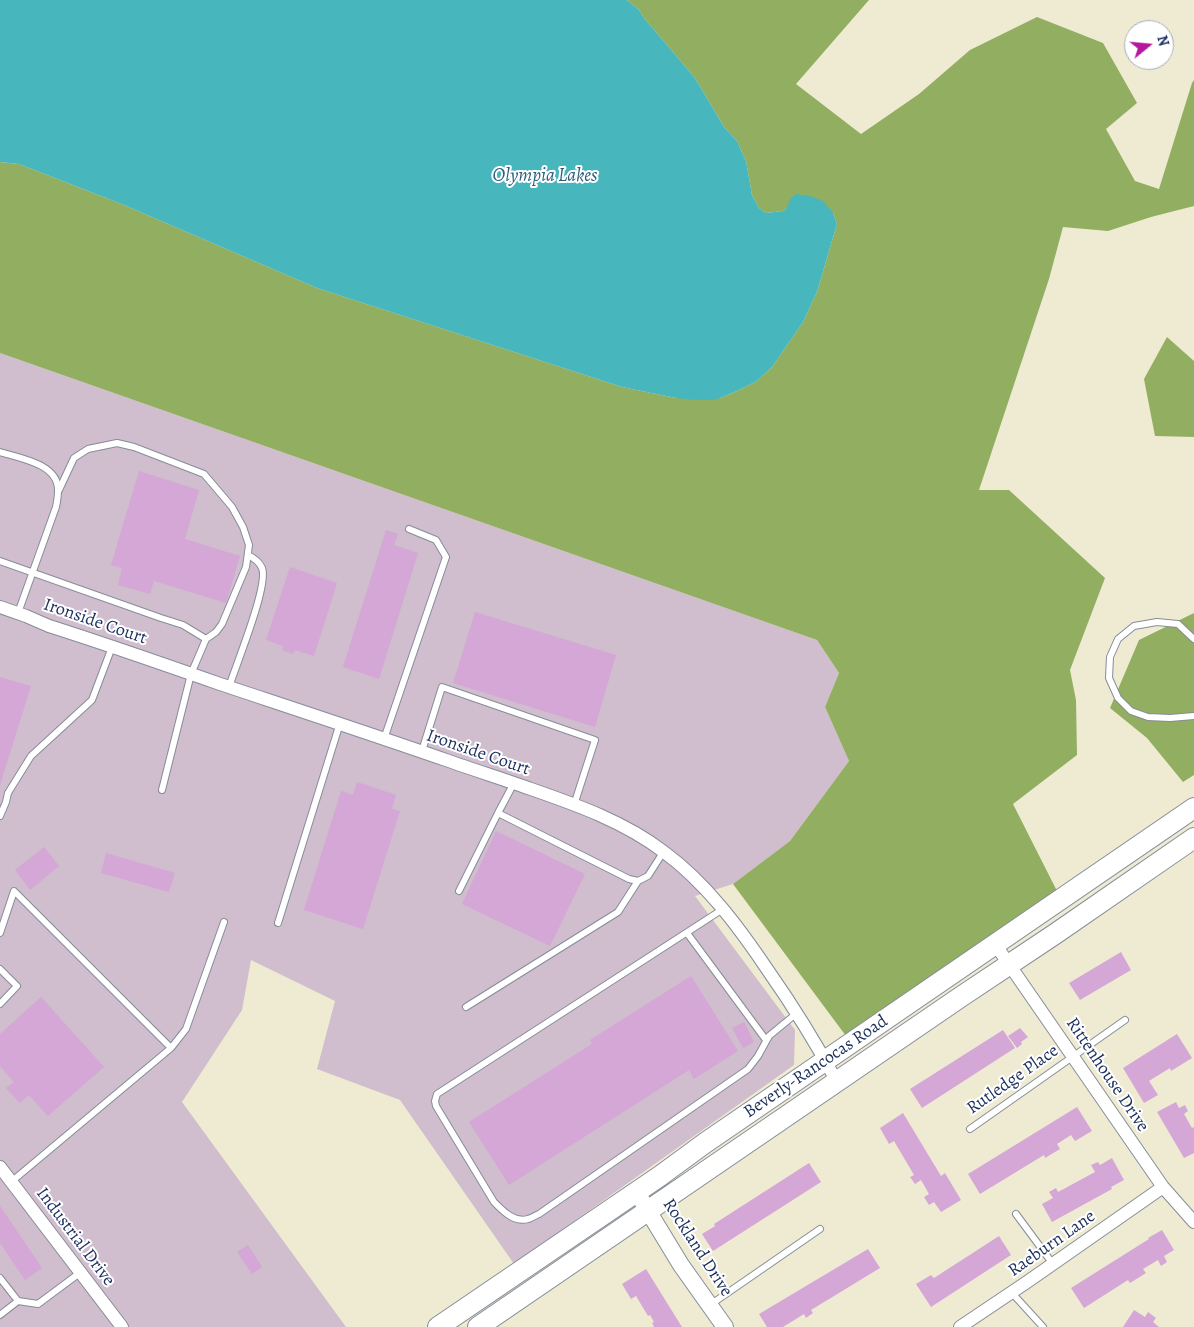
<!DOCTYPE html>
<style>
body{margin:0}
#map{position:relative;width:1194px;height:1327px;overflow:hidden;background:#efebd3;font-family:Alegreya,serif}
canvas{display:block}
.north{position:absolute;left:1124px;top:20px;width:50px;height:50px;box-sizing:border-box;background:#fff;border:1px solid #a4acbf;border-radius:50%;rotate:73deg;font-size:14px;font-weight:700;line-height:20px;text-align:center;color:#1b2f5e}
.north::after{content:'';display:block;margin:auto;width:18px;height:22px;background:#b5179e;clip-path:polygon(50% 0,100% 100%,50% 72%,0 100%)}
</style>
<div id="map">
<canvas width="1194" height="1327"></canvas>
<div class="north">N</div>
</div>
<script>
const c = document.querySelector('canvas').getContext('2d');
c.lineJoin = 'round';
function paint(path, color) {
  c.fillStyle = color;
  c.fill(path, 'evenodd');
}
function strokePath(path, color, width, dash) {
  c.strokeStyle = color;
  c.lineWidth = width;
  c.lineCap = dash ? 'butt' : 'round';
  c.setLineDash(dash || []);
  c.stroke(path);
}
function drawText(font, color, halo, rows, align = 'center') {
  c.font = font + ' Alegreya,serif';
  c.lineWidth = 4;
  c.setLineDash([]);
  c.textBaseline = 'middle';
  c.strokeStyle = halo;
  c.fillStyle = color;
  for (const [text, x, y, turn = 0] of rows) {
    c.save();
    c.translate(x, y);
    c.rotate((+turn || 0) * Math.PI / 180);
    c.textAlign = isNaN(turn) ? turn : align;
    if (halo) c.strokeText(text, 0, 0);
    c.fillText(text, 0, 0);
    c.restore();
  }
}
const industrial = new Path2D(`
 M0,353l817,287 22,33 -14,34 24,54 -59,80 -57,43 -38,12 100,134 -1,35 -280,199 -114,-164 -83,-31 18,-68 -84,-41 -9,50 -60,92 164,225h-346z`);
const forest = new Path2D(`
 M627,0h242l-73,84 65,50 58,-40 51,-44 67,-33 66,26 34,60 -31,26 29,52 24,8 33,-106 2,-3v126l-43,11 -43,14 -45,-4 -14,52 -70,211h30l96,88 -35,92 6,30 1,55 -64,49 45,89 -212,143 -113,-152 57,-43 59,-80 -24,-54 14,-34 -22,-33 -817,-287v-191l19,2 105,41 193,83 305,99 54,11h44l17,-7 20,-10 15,-14 31,-45 14,-30 20,-68 -4,-11 -47,-4 -3,2 -17,2 -7,-5 -7,-13 -6,-34 -9,-20 -13,-14 -29,-49 -51,-60 -5,-8z
 M1167,337l27,24v76l-39,-1 -11,-57z
 M1194,613v162l-11,7 -36,-44 -37,-30 29,-68z`);
const water = new Path2D(`
 M0,0h627l12,10 5,8 51,60 29,49 13,14 9,20 6,34 7,13 7,5 17,-2 3,-2 5,-11 5,-4 14,2 13,5 10,12 4,11 -20,68 -14,30 -31,45 -15,14 -20,10 -17,7 -7,2h-17l-20,-2 -54,-11 -305,-99 -193,-83 -105,-41 -19,-2z`);
const building = new Path2D(`
 M139,471l60,19 -14,49 55,17 -14,47 -72,-22 -4,13 -32,-9 4,-17 -11,-3z
 M386,530l12,4 -4,11 24,8 -39,126 -36,-12z
 M290,567l47,16 -23,73 -19,-6 -2,4 -11,-4 1,-4 -17,-6z
 M475,612l141,43 -21,72 -142,-44z
 M0,677l31,9 -31,99z
 M357,782l39,13 -4,14 8,2 -37,118 -59,-19 37,-119 12,4z
 M496,831l89,43 -35,72 -88,-42z
 M44,847l15,19 -29,24 -15,-20z
 M106,853l69,20 -6,19 -68,-19z
 M1121,952l10,18 -51,30 -11,-17z
 M691,976l47,75 -44,28 -5,-9 -180,115 -40,-63 123,-78 -2,-4z
 M41,997l63,70 -56,49 -19,-21 -9,8 -14,-15 8,-6 -14,-16v-32z
 M744,1022l10,20 -11,6 -11,-20z
 M1020,1028l8,9 -7,5 1,2 -5,4 -9,-12z
 M1003,1030l12,18 -93,60 -12,-19z
 M1177,1034l15,24 -21,13 -1,-3 -21,13 9,14 -14,8 -21,-35z
 M1176,1102l3,6 6,-3 3,6 -4,3 8,14 2,-1v26l-10,5 -27,-46z
 M1077,1107l15,24 -17,10 -4,-6 -14,9 3,5 -15,9 -1,-3 -64,39 -12,-20z
 M903,1113l38,63 4,-3 16,27 -20,12 -7,-10 -5,3 -5,-8 5,-3 -8,-14 -6,4 -5,-7 4,-2 -20,-34 -5,3 -9,-16z
 M1112,1158l12,22 -13,7 1,2 -60,33 -10,-18 11,-6 -4,-6 7,-4 2,4 37,-20 -4,-7 7,-3 2,3z
 M809,1163l12,19 -108,69 -11,-17 13,-8 -1,-2z
 M0,1206l42,62 -17,12 -25,-37z
 M1162,1230l12,20 -10,6 3,6 -6,4 -3,-6 -15,9 3,4 -16,10 -2,-3 -44,28 -13,-20 78,-49 -1,-1z
 M999,1236l12,19 -80,52 -15,-23 15,-9 3,3z
 M248,1245l14,22 -10,7 -15,-22z
 M868,1249l12,19 -69,42 2,3 -7,5 -2,-4 -21,13h-16l-8,-13z
 M646,1269l36,58h-28l-2,-4 2,-1 -4,-7 -2,1 -12,-20 -5,3 -9,-15z
 M1134,1310l11,7 3,-5 8,6 -3,4 6,5h-36z`);
const service = new Path2D(`
 M0,452c20,6 59,12 58,39 0,5 -1,11 -2,16l-38,106
 M59,490l15,-32 14,-9 29,-6 17,4 70,27 28,33 11,20 6,18 -3,22 -24,57 -6,8 -10,7 -15,35 -29,116
 M0,561l161,57 22,7 23,14
 M1194,639l-16,-15 -21,-2 -23,4 -16,13 -8,18 -1,21 9,20 13,13 17,6 22,1 24,-2
 M229,687c7,-22 40,-102 33,-119 -3,-7 -8,-10 -14,-13
 M384,739l62,-182 -10,-17 -27,-11
 M422,751l20,-64 153,53 -21,65
 M514,783l-16,30 131,66 9,2 10,-5 16,-25
 M0,816l6,-14 2,-9 23,-37 61,-56 20,-53
 M459,891l39,-78
 M723,909l-286,185 -2,7 1,5 58,96c9,9 20,21 34,17 4,-1 8,-4 11,-5l209,-145 10,-13 11,-20 28,-23
 M278,923l62,-200
 M0,933l14,-42 157,157 -160,134
 M687,933l79,107
 M0,969l17,17 -17,18
 M466,1007l152,-95 20,-31
 M171,1048l15,-19 38,-107
 M970,1129l155,-109
 M1016,1214l37,50
 M0,1278l18,23 20,3 43,-32
 M1012,1293l31,34
 M710,1305l110,-76
 M0,1315l18,-14`);
const minor = new Path2D(`
 M0,607l26,9 23,10c57,18 114,38 171,58 75,25 151,50 226,76 28,10 57,19 85,29 46,16 94,33 133,63 42,31 74,74 103,117 26,37 49,74 70,113
 M995,944l168,243 31,35
 M0,1167l122,160
 M960,1327l67,-45 136,-95`);
const tertiary = new Path2D(`
 M636,1191l45,74 44,62`);
const primary = new Path2D(`
 M438,1327l222,-151 45,-33 489,-335
 M478,1327l484,-331 93,-62 139,-96`);
const streetNames = [
 ["Ironside Court",95,622,19],
 ["Ironside Court",478,753,19],
 ["Beverly-Rancocas Road",816,1067,-34],
 ["Rittenhouse Drive",1107,1075,56],
 ["Rutledge Place",1013,1080,-35],
 ["Industrial Drive",75,1237,53],
 ["Raeburn Lane",1052,1244,-35],
 ["Rockland Drive",697,1248,57]
];
const waterNames = [
 ["Olympia Lakes",545,176]
];
paint(industrial, '#d0bdcd');
paint(forest, '#92ae60');
paint(water, '#47b6bd');
paint(building, '#d4a7d6');
strokePath(service, '#858d98', 8);
strokePath(minor, '#858d98', 14);
strokePath(tertiary, '#858d98', 18);
strokePath(primary, '#858d98', 22);
strokePath(service, '#fff', 6);
strokePath(minor, '#fff', 12);
strokePath(tertiary, '#fff', 16);
strokePath(primary, '#fff', 20);
drawText('18px', '#1b2f5e', '#fff', streetNames);
drawText('italic 19px', '#2a5e7f', '#fff', waterNames);
</script>
